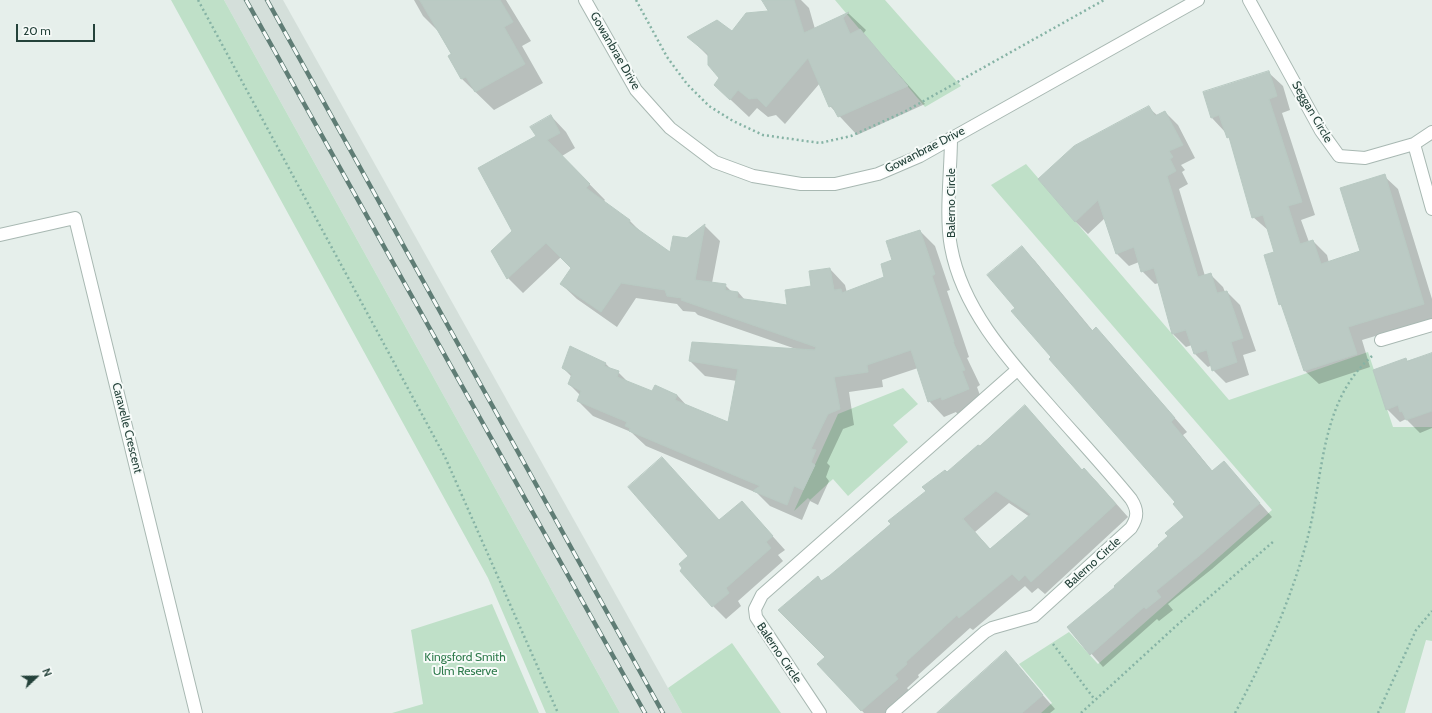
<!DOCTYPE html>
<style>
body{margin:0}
#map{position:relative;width:1432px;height:713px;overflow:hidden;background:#e6efeb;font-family:Cabin,sans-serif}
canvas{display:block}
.north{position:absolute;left:16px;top:657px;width:40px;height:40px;-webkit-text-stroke:3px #f7fbf9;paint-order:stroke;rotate:68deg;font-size:11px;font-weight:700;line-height:16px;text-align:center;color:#24423a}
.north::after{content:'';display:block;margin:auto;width:14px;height:18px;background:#24423a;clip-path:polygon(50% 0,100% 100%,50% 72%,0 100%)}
.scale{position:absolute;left:16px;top:24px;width:79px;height:18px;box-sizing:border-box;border:2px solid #24423a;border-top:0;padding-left:5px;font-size:12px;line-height:14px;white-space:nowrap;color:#24423a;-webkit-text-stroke:3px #f7fbf9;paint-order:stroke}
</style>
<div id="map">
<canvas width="1432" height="713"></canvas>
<div class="north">N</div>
<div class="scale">20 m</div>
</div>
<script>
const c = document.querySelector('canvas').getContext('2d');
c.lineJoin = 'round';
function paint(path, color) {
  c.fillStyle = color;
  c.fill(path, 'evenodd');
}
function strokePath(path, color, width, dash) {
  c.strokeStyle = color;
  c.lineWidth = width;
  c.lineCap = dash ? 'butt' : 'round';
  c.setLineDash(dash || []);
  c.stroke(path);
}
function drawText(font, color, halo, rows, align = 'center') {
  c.font = font + ' Cabin,sans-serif';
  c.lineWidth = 4;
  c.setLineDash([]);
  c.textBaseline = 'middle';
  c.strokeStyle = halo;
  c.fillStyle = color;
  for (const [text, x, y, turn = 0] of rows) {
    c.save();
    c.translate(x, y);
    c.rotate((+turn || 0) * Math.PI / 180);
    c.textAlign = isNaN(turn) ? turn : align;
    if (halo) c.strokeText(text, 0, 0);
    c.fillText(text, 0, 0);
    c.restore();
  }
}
const built = new Path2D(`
 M224,0h59l399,713h-62z`);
const green = new Path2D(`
 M171,0h53l396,713h-74l-58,-135z
 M835,0h50l76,86 -36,21z
 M1026,164l203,236 139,-48 25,75h39v214l-6,-1 -21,73h-364l11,-10 -33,-39 50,-32 29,32 174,-154 -281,-325z
 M903,388l15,16 -25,21 15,17 -60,54 -15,-17 -23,21 -2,-2 -14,13 44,-97z
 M492,604l47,109h-147l31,-9 -12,-74z
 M732,643l49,70h-99l-14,-25z`);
const shadow = new Path2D(`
 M414,0h92l25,41 -9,5 21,37 -49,27 -32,-31 -13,-22 4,-2 -12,-21 -18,-18z
 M763,0h38l8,8 6,21 33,-16 18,17 -3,4 62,70 -68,31 -27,-29 -10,-23 -35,41 -9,-9 -8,2 -11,-9 -8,9 -34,-32 5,-7 -11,-21 -20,-20 43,-5 37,-20z
 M1269,73l14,13 7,24 -8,3 33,102 -14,5 8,22 4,-1 14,14 2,8 32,-11 23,-76 14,13 34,110v20l-70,21 8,27 -51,17 -14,-13 -22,-64 -3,-3 -5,-52 -6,-21 -16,-14 -23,-77 -5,-8 -13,-14z
 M1149,108l9,8 7,-4 13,13 17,33 -14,7 4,5 -3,2 6,12 -9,5 26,87 5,-2 13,13 2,5h2l13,13 16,46 -13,4 6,20 -23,8 -13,-13 -1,-5 -4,2 -13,-13 -3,-9 -6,2 -13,-13 -14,-51 -4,1 -13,-13 -3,-9 -10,4 -13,-13 -11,-35 -17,16 -13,-13z
 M551,116l15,16 9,16 -13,8 43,44 -2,2 27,19 13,13 28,19 34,-27 15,15 -8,42 13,2 7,7h6l7,8 43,7 42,-38 15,16 2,8 39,-15 7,-18 27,-29 15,15 15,44 -3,1 22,66 -2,1 13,27 -3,2 6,17 -25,11 -2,-3 -12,5 -15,-16 -11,-33 -36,12 1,7 -34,5 5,33 -11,4 -16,34 3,3 -4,11 3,4 -11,24 -8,-4 -8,19 -32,-14 -13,-13 -111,-47 -15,-14 -38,-16 -15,-15 2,-6 -11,-11 3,-7 -9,-9 42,-5 6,6 7,3 11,11 23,9 3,-6 22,9 11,12 41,17 8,-43 -32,-5 -15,-15 106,-12 -98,-34 -3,-3 -12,-1 -6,-7 -41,-6 -19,29 -40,-28 -16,-15 11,-16 -11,-11 -38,36 -15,-15 5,-46 24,-95z
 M1022,248l13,13 58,70 3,-2 13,13 78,90 -4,3 30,37 11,-10 48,55 -60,52 -44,35 5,6 -14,11 -2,-2 -54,48 -35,-40 48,-39 45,-41 25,-30 -9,-15 -124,-145 -36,-49z
 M1432,355v73l-12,5 -14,-14 -6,3 -13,-13 18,-50 3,3z
 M1025,406l58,65 1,-2 13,13 31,35 -83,77 -7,-6 -6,5 -7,-7 -52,44 -3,-2 -52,47 1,2 -12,11 3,4 -24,21h-22l-45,-49 8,-7 -9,-79 4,3 22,-16zM1009,503l21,14 -40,32 -15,-17z
 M742,502l43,48 -7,5 5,6 -45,40 3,5 -15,13 -13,-13 -24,-50 30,-35z
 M1006,653l49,56 -5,4h-111z`);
const building = new Path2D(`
 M420,0h80l13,22 -9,5 21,37 -50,28 -9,-15 -5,2 -13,-23 3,-2z
 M762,0h32l10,33 45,-21 -6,6 7,16 10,-5 48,57 -70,31 -6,-11 -3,1 -21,-49 -42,49 -9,-9 -8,1 -11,-9 -8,10 -16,-15 5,-7 -11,-13v-11l-21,-17 30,-17 15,11 14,-18 22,-2z
 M1269,71l8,25 -8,3 33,103 -14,4 12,38 13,-4 8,24 39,-13 -20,-63 45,-14 39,130 -76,23 9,27 -53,17 -23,-67 -2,1 -15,-50 10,-3 -11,-37 -11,3 -23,-81 -2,1 -8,-23 -8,3 -8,-26z
 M1149,106l6,10 10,-5 18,34 -14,6 4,6 -3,2 6,12 -9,5 31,101 13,-4 6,20 10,-2 16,47 -12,4 6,20 -25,9 -5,-21 -13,4 -8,-24 -14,4 -18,-66 -13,4 -7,-25 -18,7 -18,-54 -23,22 -37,-43 36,-33z
 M551,115l9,18 -13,7 43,44 -4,4 44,32 -1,3 41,29 3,-16 14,2 18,-14 -10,56 31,4 -1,6 13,2 -1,6 50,7 -2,-15 26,-4 -2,-15 21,-3 4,22 7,-1 1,4 42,-16 -3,-13 11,-4 -6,-19 34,-11 15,44 -3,2 22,66h-1l12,28 -3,1 7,18 -27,11 -1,-3 -13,5 -17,-52 -44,15 1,7 -34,5 6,32 -12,5 -17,35 5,1 -5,12 4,3 -12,25 -9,-4 -7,19 -34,-14 7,-5 -131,-55 1,-3 -5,-2 2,-4 -50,-21 4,-10 -13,-7 4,-10 -10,-6 8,-22 36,17 -2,3 15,5 -2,6 35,14 3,-6 22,10 -2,5 53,22 10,-53 -49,-8 3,-19 123,8 1,-3 -135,-47 1,-2 -15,-2 -2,-6 -44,-7 -20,29 -41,-28 11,-16 -25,-25 -39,36 -16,-28 21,-20 -34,-63 58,-32 -6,-9z
 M1022,246l70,85 4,-4 79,91 -4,4 41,49 12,-10 36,42 -61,53 -43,35 5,6 -15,12 -2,-2 -54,48 -23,-28 48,-40 -1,-1 45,-40 -1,-1 10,-9 -3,-3 19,-16 -11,-13 2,-2 -126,-143 2,-2 -40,-46 4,-3 -28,-33z
 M1432,353v58l-26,9 -4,-9 -2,1 -2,-7 -12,5 -13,-40 33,-12 1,3z
 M1025,405l57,65 2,-2 32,36 -85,78 -6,-7 -6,6 -7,-7 -53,44 -2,-3 -51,47 1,2 -12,11 3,4 -37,32 -44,-47 8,-7 -47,-47 40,-34 3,5 8,-5 62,-52 -3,-3 38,-30 -4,-4 23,-17 2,2 31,-27 2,1zM996,491l35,23 -41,35 -27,-30z
 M662,457l57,63 23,-19 31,35 -7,6 5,6 -45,40 3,5 -17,14 -32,-36 2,-3 -3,-4 9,-8 -60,-69z
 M1006,651l37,44 -21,18h-85z`);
const path = new Path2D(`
 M198,0l247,457 113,256
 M636,0l31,57 20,27 22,22 24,15 30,14 57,8 31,-7 53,-24 200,-112
 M1053,644l42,56
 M1081,713l95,-87 98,-85
 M1235,713c30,-55 56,-113 72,-173 17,-63 12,-138 65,-184
 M1378,713l38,-83 16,-19`);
const minor = new Path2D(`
 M585,0l51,90 34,38 45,34 38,14 48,8h34l43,-10 42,-18 278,-156
 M1249,0l72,131 18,25 26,2 49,-14 18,-12
 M1414,144l18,65
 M0,235l75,-17 121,495
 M1381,340l51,-15
 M820,713l-64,-96 -1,-8 7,-14 255,-225
 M892,713l93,-81 7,-4 42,-12 97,-88c7,-11 7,-18 0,-29 -27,-33 -56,-64 -84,-96 -40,-45 -85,-95 -96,-156 -6,-31 0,-77 0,-109`);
const rail = new Path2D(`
 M246,0l399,713
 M267,0l396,713`);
const streetNames = [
 ["Gowanbrae Drive",615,51,60],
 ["Seggan Circle",1312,112,60],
 ["Gowanbrae Drive",925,150,-27],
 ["Balerno Circle",951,203,-90],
 ["Caravelle Crescent",127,428,76],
 ["Balerno Circle",1093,563,-42],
 ["Balerno Circle",779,653,56]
];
const parkNames = [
 ["Kingsford Smith",465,657],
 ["Ulm Reserve",465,671]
];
paint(built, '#d4dfda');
paint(green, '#bfe0c8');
paint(shadow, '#0003');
paint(building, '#bbcac4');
strokePath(building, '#b8c9c2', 1);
strokePath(minor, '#a8b8b2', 14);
strokePath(path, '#86b3a5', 2.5, [2, 3]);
strokePath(minor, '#fff', 12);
strokePath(rail, '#5f7d75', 4.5);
strokePath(rail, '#f7fbf9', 3, [9]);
drawText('12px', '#24423a', '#f7fbf9', streetNames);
drawText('12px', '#2d7a4b', '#f7fbf9', parkNames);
</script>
